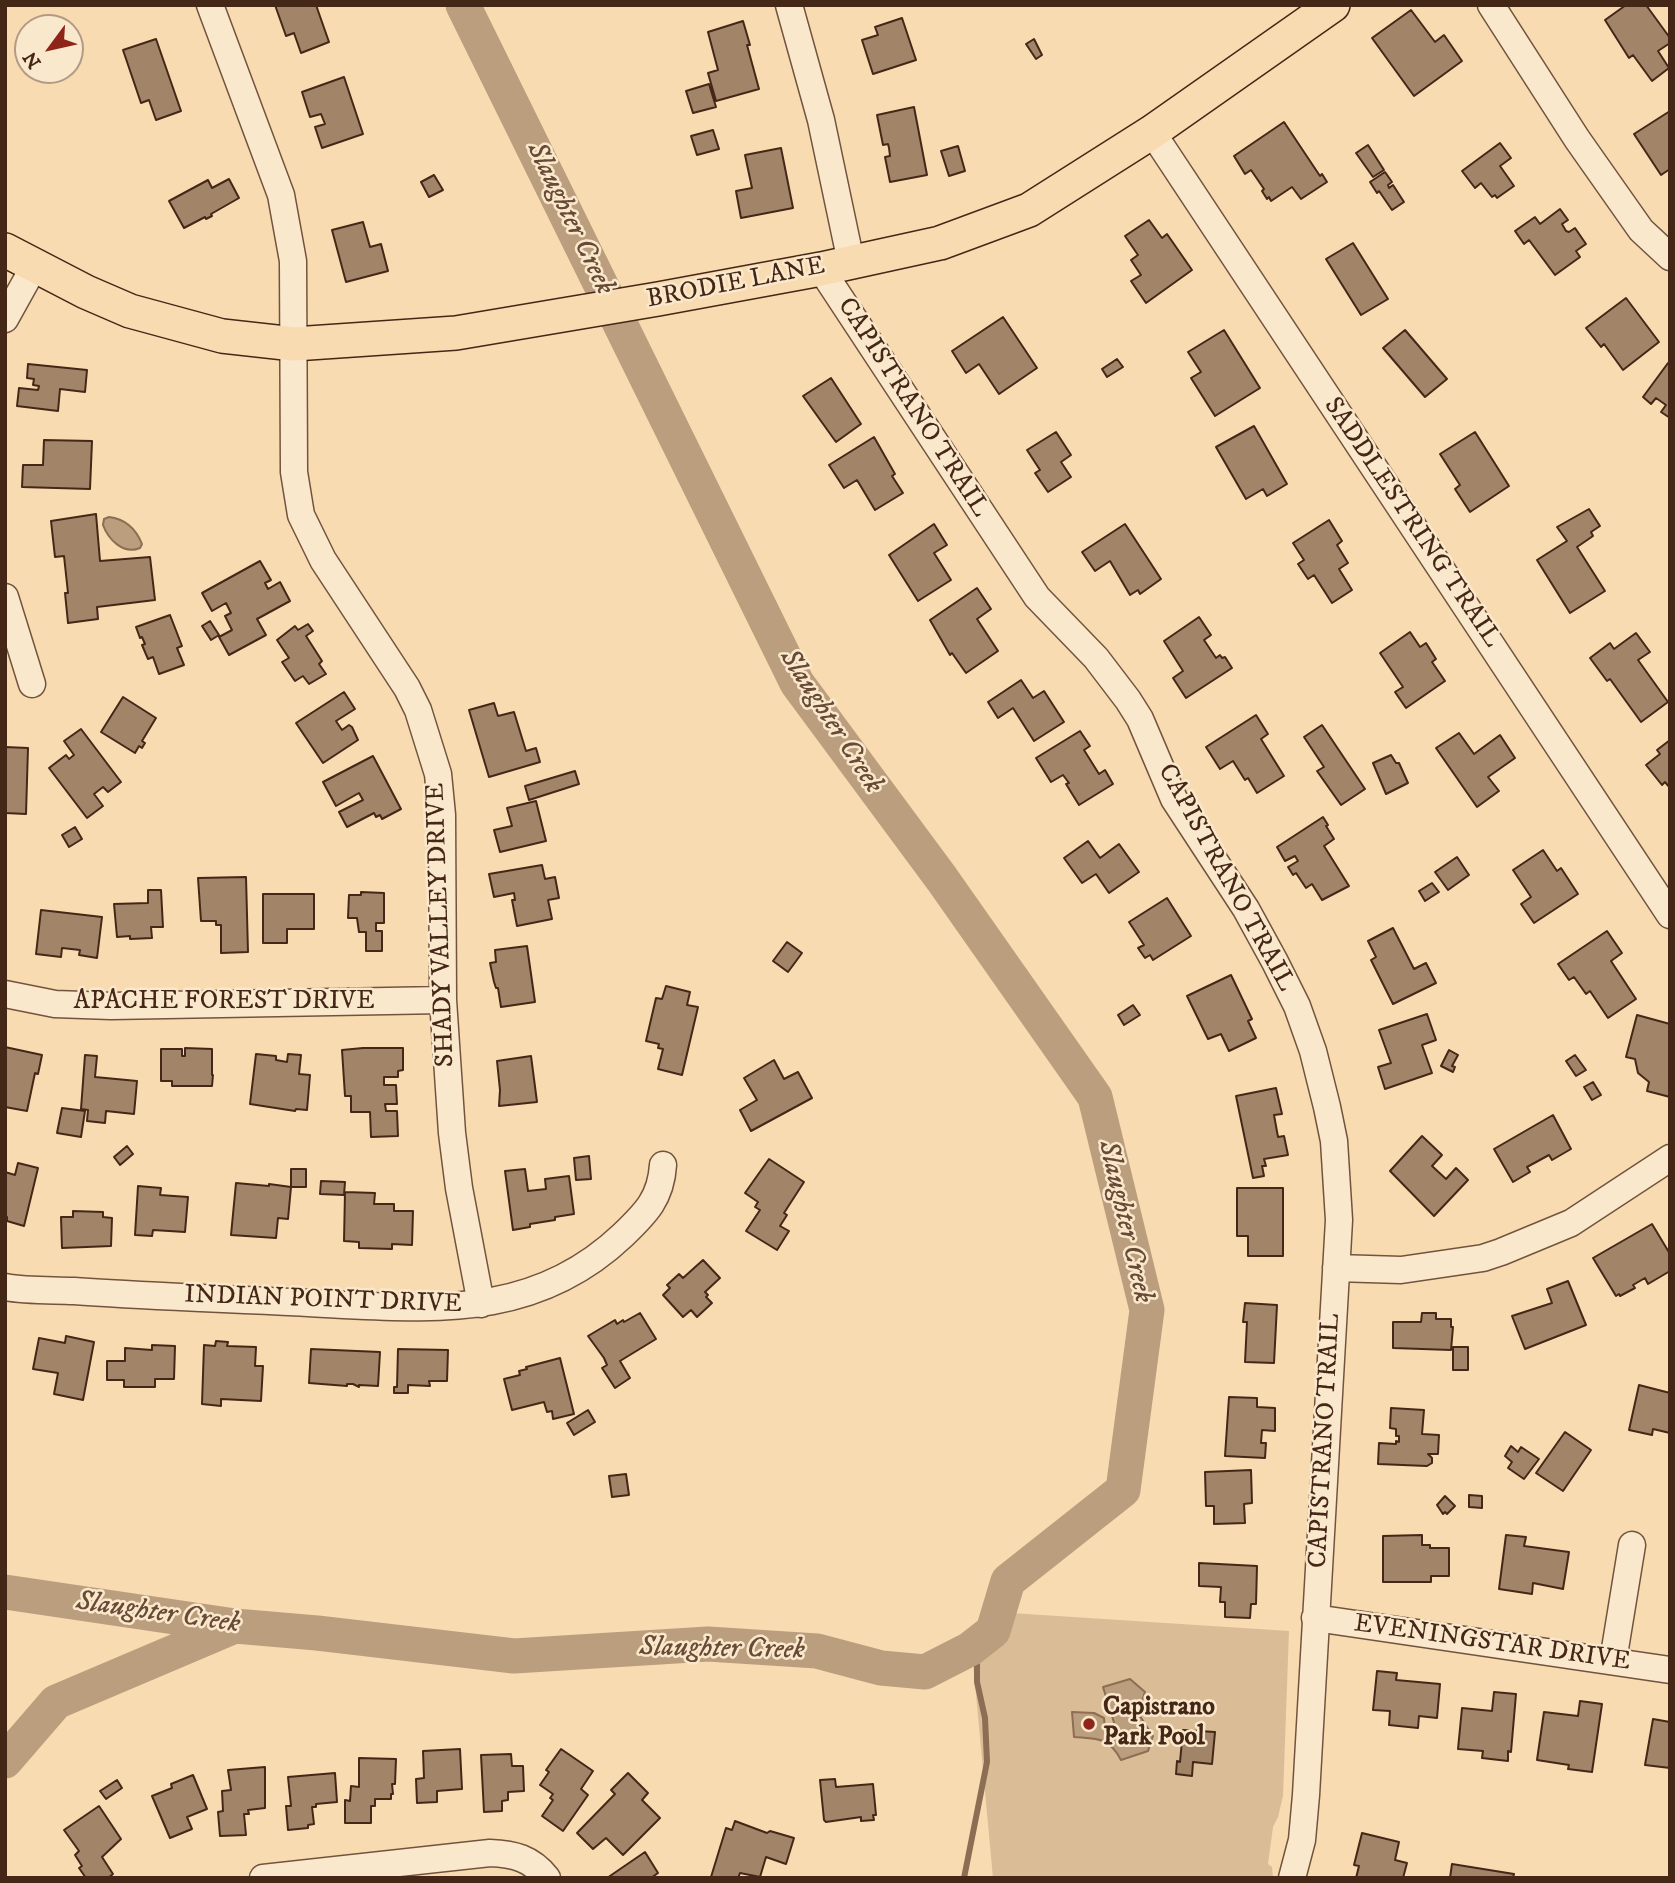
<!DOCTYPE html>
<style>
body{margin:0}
#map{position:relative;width:1675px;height:1883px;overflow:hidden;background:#f8dbb1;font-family:"IM FELL DW Pica",serif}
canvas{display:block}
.frame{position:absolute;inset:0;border:7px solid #452718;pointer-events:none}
.north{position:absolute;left:14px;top:14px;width:70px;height:70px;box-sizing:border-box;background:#fae8cc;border:2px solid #b29b84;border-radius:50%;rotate:237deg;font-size:19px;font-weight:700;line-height:28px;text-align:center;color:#452718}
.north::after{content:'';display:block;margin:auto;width:24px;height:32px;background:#8f2418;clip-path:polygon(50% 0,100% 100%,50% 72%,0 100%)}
</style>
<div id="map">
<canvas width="1675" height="1883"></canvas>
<div class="frame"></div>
<div class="north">N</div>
</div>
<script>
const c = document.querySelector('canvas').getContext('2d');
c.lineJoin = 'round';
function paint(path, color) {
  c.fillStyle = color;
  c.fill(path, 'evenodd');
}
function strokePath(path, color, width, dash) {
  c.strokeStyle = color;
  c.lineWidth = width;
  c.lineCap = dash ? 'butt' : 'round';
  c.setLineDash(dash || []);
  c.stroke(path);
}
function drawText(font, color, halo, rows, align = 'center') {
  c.font = font + ' "IM FELL DW Pica",serif';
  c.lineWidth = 5;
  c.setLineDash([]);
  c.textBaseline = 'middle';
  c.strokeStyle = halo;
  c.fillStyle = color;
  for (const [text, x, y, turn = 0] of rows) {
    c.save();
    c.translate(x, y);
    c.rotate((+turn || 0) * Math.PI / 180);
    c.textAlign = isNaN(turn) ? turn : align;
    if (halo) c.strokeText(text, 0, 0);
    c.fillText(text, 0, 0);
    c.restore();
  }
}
const green = new Path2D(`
 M1011,1613l278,18 -6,165 -5,21 -5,10 -5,37 4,3 1,11h-280l-21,-227z`);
const water = new Path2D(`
 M109,517c17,2 27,12 33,27l-2,4c-17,7 -32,-9 -37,-23l1,-6z
 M1130,1679l15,13 -7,21 15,23 -5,15 -27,9c-12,-23 -23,-21 -47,-23l-2,-25 22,1 10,5 1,12 5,4 6,-5 -13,-42z`);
const stream = new Path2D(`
 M964,1878l23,-116 -2,-44 -8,-36v-23l5,-20`);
const river = new Path2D(`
 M5,1592l230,34 82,7 197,23 194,-12 109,7 64,17 44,4 45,-23 23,-18 15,-50 115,-91 24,-180 -52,-213 -153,-218 -145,-196 -334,-678
 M5,1761l51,-59 179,-76`);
const building = new Path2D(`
 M275,5h41l13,37 -28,11 -7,-20 -8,3z
 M1626,5h20l24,33v5l-12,8 11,17 -17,13 -19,-26 -4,3 -24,-38z
 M1411,10l24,32 9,-7 18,26 -48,35 -42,-58z
 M902,18l14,42 -43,14 -11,-34 16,-5 -3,-8z
 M743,21l7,24h-3l12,44 -43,12 -8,-28 10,-3 -10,-38z
 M156,39l25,72 -25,9 -7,-20 -8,3 -18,-53z
 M1034,39l8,16 -6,4 -10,-15z
 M344,77l19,57 -41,14 -7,-21 10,-3 -4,-10 -11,3 -8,-25z
 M709,84l7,23 -23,6 -7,-22z
 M914,107l13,68 -37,7 -5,-25 5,-1 -1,-8 -1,-4 -5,1 -6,-30z
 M1670,111v58l-9,6 -27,-41z
 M1284,122l36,54 2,-2 5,8 -26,17 -9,-12 -21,14 -2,-4 -2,2 -5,-8 2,-2 -13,-19 -6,4 -11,-18z
 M713,130l6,19 -22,6 -6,-19z
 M1500,143l11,15 -11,8 14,20 -17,12 -2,-3 -3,2 -11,-14 -6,5 -13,-17z
 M1368,145l16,25 -11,7 -17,-24z
 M958,146l7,25 -16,5 -8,-25z
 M781,148l12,60 -52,10 -5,-27 16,-3 -7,-33z
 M1385,172l7,10 -4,3 1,3 4,-3 11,17 -12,8 -13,-19 -2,2 -7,-11z
 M434,175l9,15 -14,7 -8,-15z
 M229,179l10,19 -28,16 1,2 -6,3 -1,-2 -21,11 -15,-27 39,-21 4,8z
 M1560,209l8,11 -6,4 4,7 3,1 6,-4 11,16 -10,7 4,6 -25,18 -26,-35 -5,4 -9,-13 20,-14 5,7z
 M1149,220l13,18 5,-4 25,36 -46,33 -15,-22 10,-6 -10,-15 7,-5 -13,-19z
 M363,222l7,25 11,-3 7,27 -42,11 -14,-52z
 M1353,243l35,56 -27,16 -35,-56z
 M1626,298l33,44 -36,28 -19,-26 -3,3 -15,-19z
 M1003,317l34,51 -38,26 -20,-30 -13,9 -14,-22z
 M1224,330l36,58 -45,28 -24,-38 10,-6 -13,-20z
 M1405,330l42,49 -22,18 -42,-49z
 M1117,359l6,8 -16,10 -5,-8z
 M1668,363l2,1v54l-9,-6 5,-7 -10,-7 -5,6 -8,-7z
 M28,364l59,6 -2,22 -25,-3 -2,22 -41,-5 2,-18 19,2 1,-4 -6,-1 1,-6 -7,-1z
 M831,378l30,46 -25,18 -33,-46z
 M1254,426l33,58 -20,12 -4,-7 -17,10 -30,-52z
 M1056,432l15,23 -10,7 10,15 -23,15 -13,-19 5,-3 -13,-20z
 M1475,432l34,54 -39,26 -15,-23 5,-4 -20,-31z
 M874,437l21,37 -3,2 11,17 -28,17 -18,-30 -13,8 -15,-23z
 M44,440l48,1 -2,48 -68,-2 1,-22h20z
 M1589,509l11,17 -9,6 2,4 -16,11 28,44 -35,22 -33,-53 30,-19 -10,-14z
 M96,514l4,47 50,-4 5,43 -58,7 1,12 -30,4 -3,-30h3l-4,-37 -9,1 -4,-36z
 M1329,520l13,21 -5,4 11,18 -9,6 13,21 -20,13 -18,-28 -6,4 -10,-15 6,-4 -11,-17z
 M934,524l13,21 -13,8 17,27 -33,21 -29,-46z
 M1125,524l36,55 -21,15 -2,-4 -8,5 -20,-34 -15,10 -13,-19z
 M260,561l11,19 -6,3 3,6 12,-7 10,19 -33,18 9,16 -37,20 -10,-18 13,-7 -7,-14 6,-3 -5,-10 -14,8 -10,-18z
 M977,588l14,21 -14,10 21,32 -32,22 -14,-20 -2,2 -20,-35z
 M170,615l12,31 -5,2 7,17 -25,9 -6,-17 -5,2 -6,-14 3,-1 -3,-7 -2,1 -4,-11z
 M1199,617l12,18 -7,5 12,18 4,-3 2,3 3,-1 7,11 -46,30 -13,-20 10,-7 -19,-30z
 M210,621l9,14 -8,5 -9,-14z
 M308,624l5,7 -7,5 16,25 -3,3 7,10 -17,10 -6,-8 -8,5 -13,-19 7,-4 -12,-18 18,-14 3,4z
 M1410,632l10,15 6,-4 10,16 -4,3 13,19 -39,27 -11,-16 8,-5 -23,-34z
 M1636,633l14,19 -12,8 30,42 -27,20 -31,-43 -3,2 -17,-23 20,-15 4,6z
 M1021,680l12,18 11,-7 20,31 -30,19 -21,-33 -15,10 -10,-16z
 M344,692l11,17 -19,12 6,9 7,-5 3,2 6,13 -35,23 -27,-40z
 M123,697l33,21 -14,23 3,2 -3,5 -3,-2 -4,7 -34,-21z
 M494,703l4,13 16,-4 12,39 10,-3 4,14 -51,15 -20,-67z
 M1256,715l12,19 -7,5 23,37 -27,17 -9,-15 -3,2 -12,-19 -13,8 -14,-22z
 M1322,725l43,64 -24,16 -24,-34 7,-4 -20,-30z
 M81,729l40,53 -13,10 -5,-5 -9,7 9,12 -16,12 -38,-50 17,-13 3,4 5,-4 -10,-14z
 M1080,731l10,15 -6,4 15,24 6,-4 8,14 -34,21 -13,-21 3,-1 -6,-8 -12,7 -15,-24z
 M1459,733l15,21 26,-19 15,23 -27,19 11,14 -22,16 -41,-59z
 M1670,740v48l-5,-6 -3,3 -16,-20 14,-11 -3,-4z
 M5,747l23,1 -2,66 -21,-1z
 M1391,755l5,8h3l9,20 -22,11 -13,-31z
 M373,756l28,53 -19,10 -2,-4 -4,2 -2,-4 -27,14 -8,-15 24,-12 -4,-7 -23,13 -13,-24z
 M575,771l4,13 -50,16 -4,-14z
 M536,801l10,40 -46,11 -6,-22 18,-4 -5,-18z
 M1323,817l5,8 -2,1 8,13 -10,7 25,40 -27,14 -10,-16 -6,4 -10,-15 -3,2 -5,-8 10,-6 -3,-5 -10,5 -8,-14z
 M75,827l7,12 -13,8 -7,-12z
 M1088,841l12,17 19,-14 20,28 -30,21 -13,-19 -14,9 -18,-25z
 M1543,850l14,21 4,-3 17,26 -44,29 -13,-19 10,-7 -18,-27z
 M1457,857l12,18 -21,15 -13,-18z
 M542,865l3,14 10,-2 4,21 -11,2 4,19 -35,7 -5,-26h3l-1,-7 -20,4 -5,-23z
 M246,877l2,75 -27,1v-28h-5v-4h-15l-3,-43z
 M1432,883l7,9 -14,9 -6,-10z
 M148,890h13l2,37h-12l1,11 -22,1v-3l-13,1 -3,-33 34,-1z
 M361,892l23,1v30h-8v8h6v20h-16v-19h-7l-2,-14h-9l1,-23h12z
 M263,894h51v35h-27v14h-24z
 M1167,898l24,38 -38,24 -3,-5 -5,3 -7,-10 6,-3 -15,-23z
 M41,910l61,7 -5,41 -18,-3 1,-5 -18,-2 -1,9 -25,-3z
 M1393,928l21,41 12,-6 10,20 -43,21 -22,-44 5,-3 -8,-16z
 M1607,931l15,22 -11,8 25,38 -28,19 -18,-27 -4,3 -12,-17 -5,3 -11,-16z
 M787,942l15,11 -14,19 -15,-11z
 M527,946l8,56 -34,5 -3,-19h-2l-2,-6 -4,-19 6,-1 -1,-12z
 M1231,975l21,44 -4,2 8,17 -27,13 -8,-17 -13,5 -21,-43z
 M666,986l24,6 -3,13 11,2 -16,68 -24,-6 5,-20 -5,-1 1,-4 -13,-3 10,-43 6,1z
 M1133,1005l7,10 -16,10 -6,-10z
 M1427,1014l9,26 -14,5 10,28 -47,16 -7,-22 13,-4 -12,-33z
 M1637,1015l33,9v73l-23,-6 2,-9 -11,-9 -3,-14 -9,-2z
 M5,1047l37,8 -4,19 -3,-1 -8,38 -22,-4z
 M185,1048l27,1v26h1l-1,11h-40v-5h-11v-32h21v7h3z
 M363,1048h40v22l-5,1v6h-14v8h12l1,19h-12l1,7h11l1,25 -27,1 -1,-25h-19v-16h-6l-3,-46z
 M1449,1050l9,5 -6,11 3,1 -2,5 -12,-6z
 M256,1054l20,2v4l11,2 1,-8 13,1 -2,19 11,1 -3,35 -11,-1 -1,2 -45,-7z
 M85,1055l12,1 -2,21 42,4 -3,33 -28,-3 -1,12 -18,-2 1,-11 -7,-1z
 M1575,1055l11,15 -10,6 -10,-15z
 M531,1056l6,46 -38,4 1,-16 -3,-29z
 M774,1060l10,19 14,-7 14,26 -61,33 -11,-21 17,-10 -13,-22z
 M1593,1082l8,13 -9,5 -8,-13z
 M1276,1088l6,26 -8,1 4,22 6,-1 4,19 -24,4 2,7h-4l2,10 -11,2 -17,-82z
 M62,1108l23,3 -4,26 -24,-4z
 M1553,1115l18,34 -19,11 -3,-5 -22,12 3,5 -17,10 -19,-33z
 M1422,1136l20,19 -10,11 14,13 10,-11 12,12 -34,36 -44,-45z
 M127,1146l6,8 -13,11 -6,-8z
 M589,1156l2,23 -15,1 -2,-22z
 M769,1159l35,23 -20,31 3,2 -7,11 9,5 -12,19 -31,-19 14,-21 -5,-3 3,-5 -13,-9z
 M18,1163l20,5 -14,58 -17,-5v-4h-2v-45l10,3z
 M291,1169h15v18h-15z
 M525,1169l3,22 18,-2 -1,-10 24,-3 5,38 -19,3v3l-25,4v3l-17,3 -8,-59z
 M321,1181l24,1 -1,13 -24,-1z
 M236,1183l33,3v-2l22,3 -3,32 -10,-1 -2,20 -45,-3z
 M138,1186l23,2 -1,7 28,2 -3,35 -32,-2 -1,6 -17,-1z
 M1237,1188h46v68h-35v-20h-11z
 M345,1192l30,1 -1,11h20v7h19l-1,34 -20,-1v5l-33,-1v-6l-15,-1z
 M73,1211l30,1v5l9,1 -1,28 -49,2 -1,-31h12z
 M1652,1224l18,30v17l-22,13 -3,-6 -12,7 2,3 -15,8 -1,-2 -3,2 -23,-38z
 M703,1260l17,18 -15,14 3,3 -2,2 6,6 -15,14 -6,-7 -8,7 -20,-22 7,-7 -3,-3 12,-11 4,4z
 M1568,1281l18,44 -61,24 -13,-33 40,-13 -5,-14z
 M1245,1303l32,2 -3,58 -29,-1 2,-40h-4z
 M640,1313l16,26 -36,22 10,17 -15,10 -13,-20 5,-3 -3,-7 -16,-22 27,-16 2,4 6,-4 1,2z
 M1422,1313h14v6h15v8h2l-2,23 -58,-2v-26h28z
 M66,1336l28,6 -11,58 -29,-6 4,-21 -25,-4 6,-31 26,5z
 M216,1341l12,1 -1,4 29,1 -1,19h8l-2,35 -40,-2v7l-19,-2 2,-59 11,1z
 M152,1345l23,1 -1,33h-19v8h-31v-7h-17v-19h18v-13l27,2z
 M1453,1347h15v23h-15z
 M311,1349l69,3 -2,34 -19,-1v2l-6,-3h-6v2l-38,-3z
 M398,1349l50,1 -1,31h-18l1,5 -22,-1v8h-14v-6h3z
 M560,1358l14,56 -21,5 -1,-8 -5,1 -3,-10 -32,8 -8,-31 16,-4 -1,-4 8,-2 -1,-2z
 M1639,1385l31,8v40l-17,-4 -1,6 -23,-5z
 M1229,1397l28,1v9l18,1v23l-13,-1 -1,13h5l-1,15 -40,-2z
 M1391,1408l33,2 -2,24 17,1 -1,19h-10l4,4v5l-5,3 -49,-2 1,-21 17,1v-3l3,1v-6h-3v-7l-6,-1z
 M588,1410l7,12 -21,13 -7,-12z
 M1565,1432l26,18 -28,41 -27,-18z
 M1511,1446l7,6 3,-5 18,12 -15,20 -16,-11 4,-6 -7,-6z
 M1251,1470l1,33 -8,1 1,19 -31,1v-18h-8l-1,-34z
 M626,1474l3,21 -17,2 -3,-21z
 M1469,1495l13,1v12l-13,-1z
 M1445,1496l10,10 -8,8 -2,-2 -2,2 -6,-9z
 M1422,1535v10h8v3h19v28h-18v6h-48v-46z
 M1506,1535l20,2 -2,9 45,6 -6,37 -30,-6 -1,11 -33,-5z
 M1199,1563l58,3 -1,38h-5l-1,14 -25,-1v-15h-5l1,-15 -22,-1z
 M1377,1671l20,2 -1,7 44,4 -3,34 -18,-2 -1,12 -29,-3 1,-14 -17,-1z
 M1494,1692l22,2 -5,58 -3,-1v10l-26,-3 1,-7 -25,-2 4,-41 30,3z
 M1580,1701l22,3 -10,68 -24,-3 1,-4 -32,-5 7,-48 34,4z
 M1653,1719l17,3v46l-25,-3z
 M1183,1730l32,2 -3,32 -19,-2 -1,14 -16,-2 1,-13 3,1z
 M460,1749l2,40 -25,2v11l-20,1 -1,-24 8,-1 -1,-27z
 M561,1749l32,22 -12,18 7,6 -25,36 -21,-15 11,-16 -3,-2 3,-4 -13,-9 9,-13 -3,-2z
 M511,1754l1,12h11l1,25 -16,1v8l-6,1v10l-18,1 -3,-57z
 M359,1758l37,1 -1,25h-3l1,10h-2v5h-16v7h-4v17h-26v-23l5,1 1,-15 8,1z
 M265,1767v41l-17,2 1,4h-5l2,21 -26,1 -2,-24 5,-1 -1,-20 9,-1 -3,-20z
 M335,1773l2,29 -21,2v3h-4l2,17 -6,1v3l-20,2 -2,-24h5l-3,-29z
 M628,1773l20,20 -6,7 18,18 -37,37 -17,-17 -13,11 -16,-16 38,-39 -4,-4z
 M193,1775l14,34 -20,8 5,12 -22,9 -18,-42 20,-8 -1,-4z
 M835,1779l1,8 37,-3 3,31h-3l1,5 -13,1v-4l-35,5 -2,-2 -4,-40z
 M117,1780l5,8 -16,11 -6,-8z
 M99,1806l22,33 -19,18 11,17 -5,4h-22l-7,-10 3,-2 -7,-11 4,-4 -15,-21z
 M735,1821l32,12 3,-2 24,7 -8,26 -20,-7 -6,20 -20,-4 -2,5 -27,-1 15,-49 6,2z
 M1362,1833l37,9 -4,18 12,3 -4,15h-47l3,-12 -5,-1z
 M645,1852l13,21 -7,5h-44z
 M1452,1864l62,10 -1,4h-63z`);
const minor = new Path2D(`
 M210,5l71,190 12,66 1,211 7,43 22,45 84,128 11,22 20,64 4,41 1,185 9,133 7,55 22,116
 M789,5l32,115 30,142
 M1491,5l86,134 64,91 29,27
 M1152,132l518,783
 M821,269l216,328 59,61 32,42 12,19 34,80 72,110 29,53 22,44 16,45 14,56 7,34 5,79 -33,575 -4,45 -10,38
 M5,319l30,-54
 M5,597l27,87
 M5,994l50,10 56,2 332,-6
 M1336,1268l65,2 82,-12 18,-6 70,-29 99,-65
 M5,1287c22,4 46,3 69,4 42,3 85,5 127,7 48,2 95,4 143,7 104,5 197,8 279,-70 23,-22 38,-37 40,-70
 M1315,1618l355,52
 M1613,1661l19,-116
 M263,1878l227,-25c24,1 41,5 57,25`);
const major = new Path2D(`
 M5,250l81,42 44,19 92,25 72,8 162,-11 202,-34 163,-30 119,-26 89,-33 123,-78 181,-127`);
const markers = [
 [1089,1724,7,"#8f2418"]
];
const streetNames = [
 ["BRODIE LANE",736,284,-11],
 ["CAPISTRANO TRAIL",912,408,57],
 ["SADDLESTRING TRAIL",1411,523,56],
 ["CAPISTRANO TRAIL",1225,878,61],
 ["SHADY VALLEY DRIVE",442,925,-92],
 ["APACHE FOREST DRIVE",224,1003],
 ["INDIAN POINT DRIVE",323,1301,2],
 ["CAPISTRANO TRAIL",1326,1441,-87],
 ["EVENINGSTAR DRIVE",1492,1644,8]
];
const poiNames = [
 ["Capistrano",1103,1709],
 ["Park Pool",1103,1739]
];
const waterNames = [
 ["Slaughter Creek",569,219,64],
 ["Slaughter Creek",830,722,57],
 ["Slaughter Creek",1124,1222,77],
 ["Slaughter Creek",158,1614,8],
 ["Slaughter Creek",722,1650,1]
];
paint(green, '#dabc97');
paint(water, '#bb9e7d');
strokePath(water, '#8c6e55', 2);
strokePath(stream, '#8c6e55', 6);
strokePath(river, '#bb9e7d', 35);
paint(building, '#a28568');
strokePath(building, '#452718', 2);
strokePath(minor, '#72543e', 29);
strokePath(major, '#452718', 36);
strokePath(minor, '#fae8cc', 26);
strokePath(major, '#f8dbb1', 33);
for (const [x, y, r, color] of markers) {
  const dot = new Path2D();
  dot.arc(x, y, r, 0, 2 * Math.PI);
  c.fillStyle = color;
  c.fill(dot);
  strokePath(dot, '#fae8cc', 2.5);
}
drawText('26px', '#452718', '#fae8cc', streetNames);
drawText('bold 26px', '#452718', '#fae8cc', poiNames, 'left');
drawText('italic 28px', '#684b36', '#fae8cc', waterNames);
</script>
